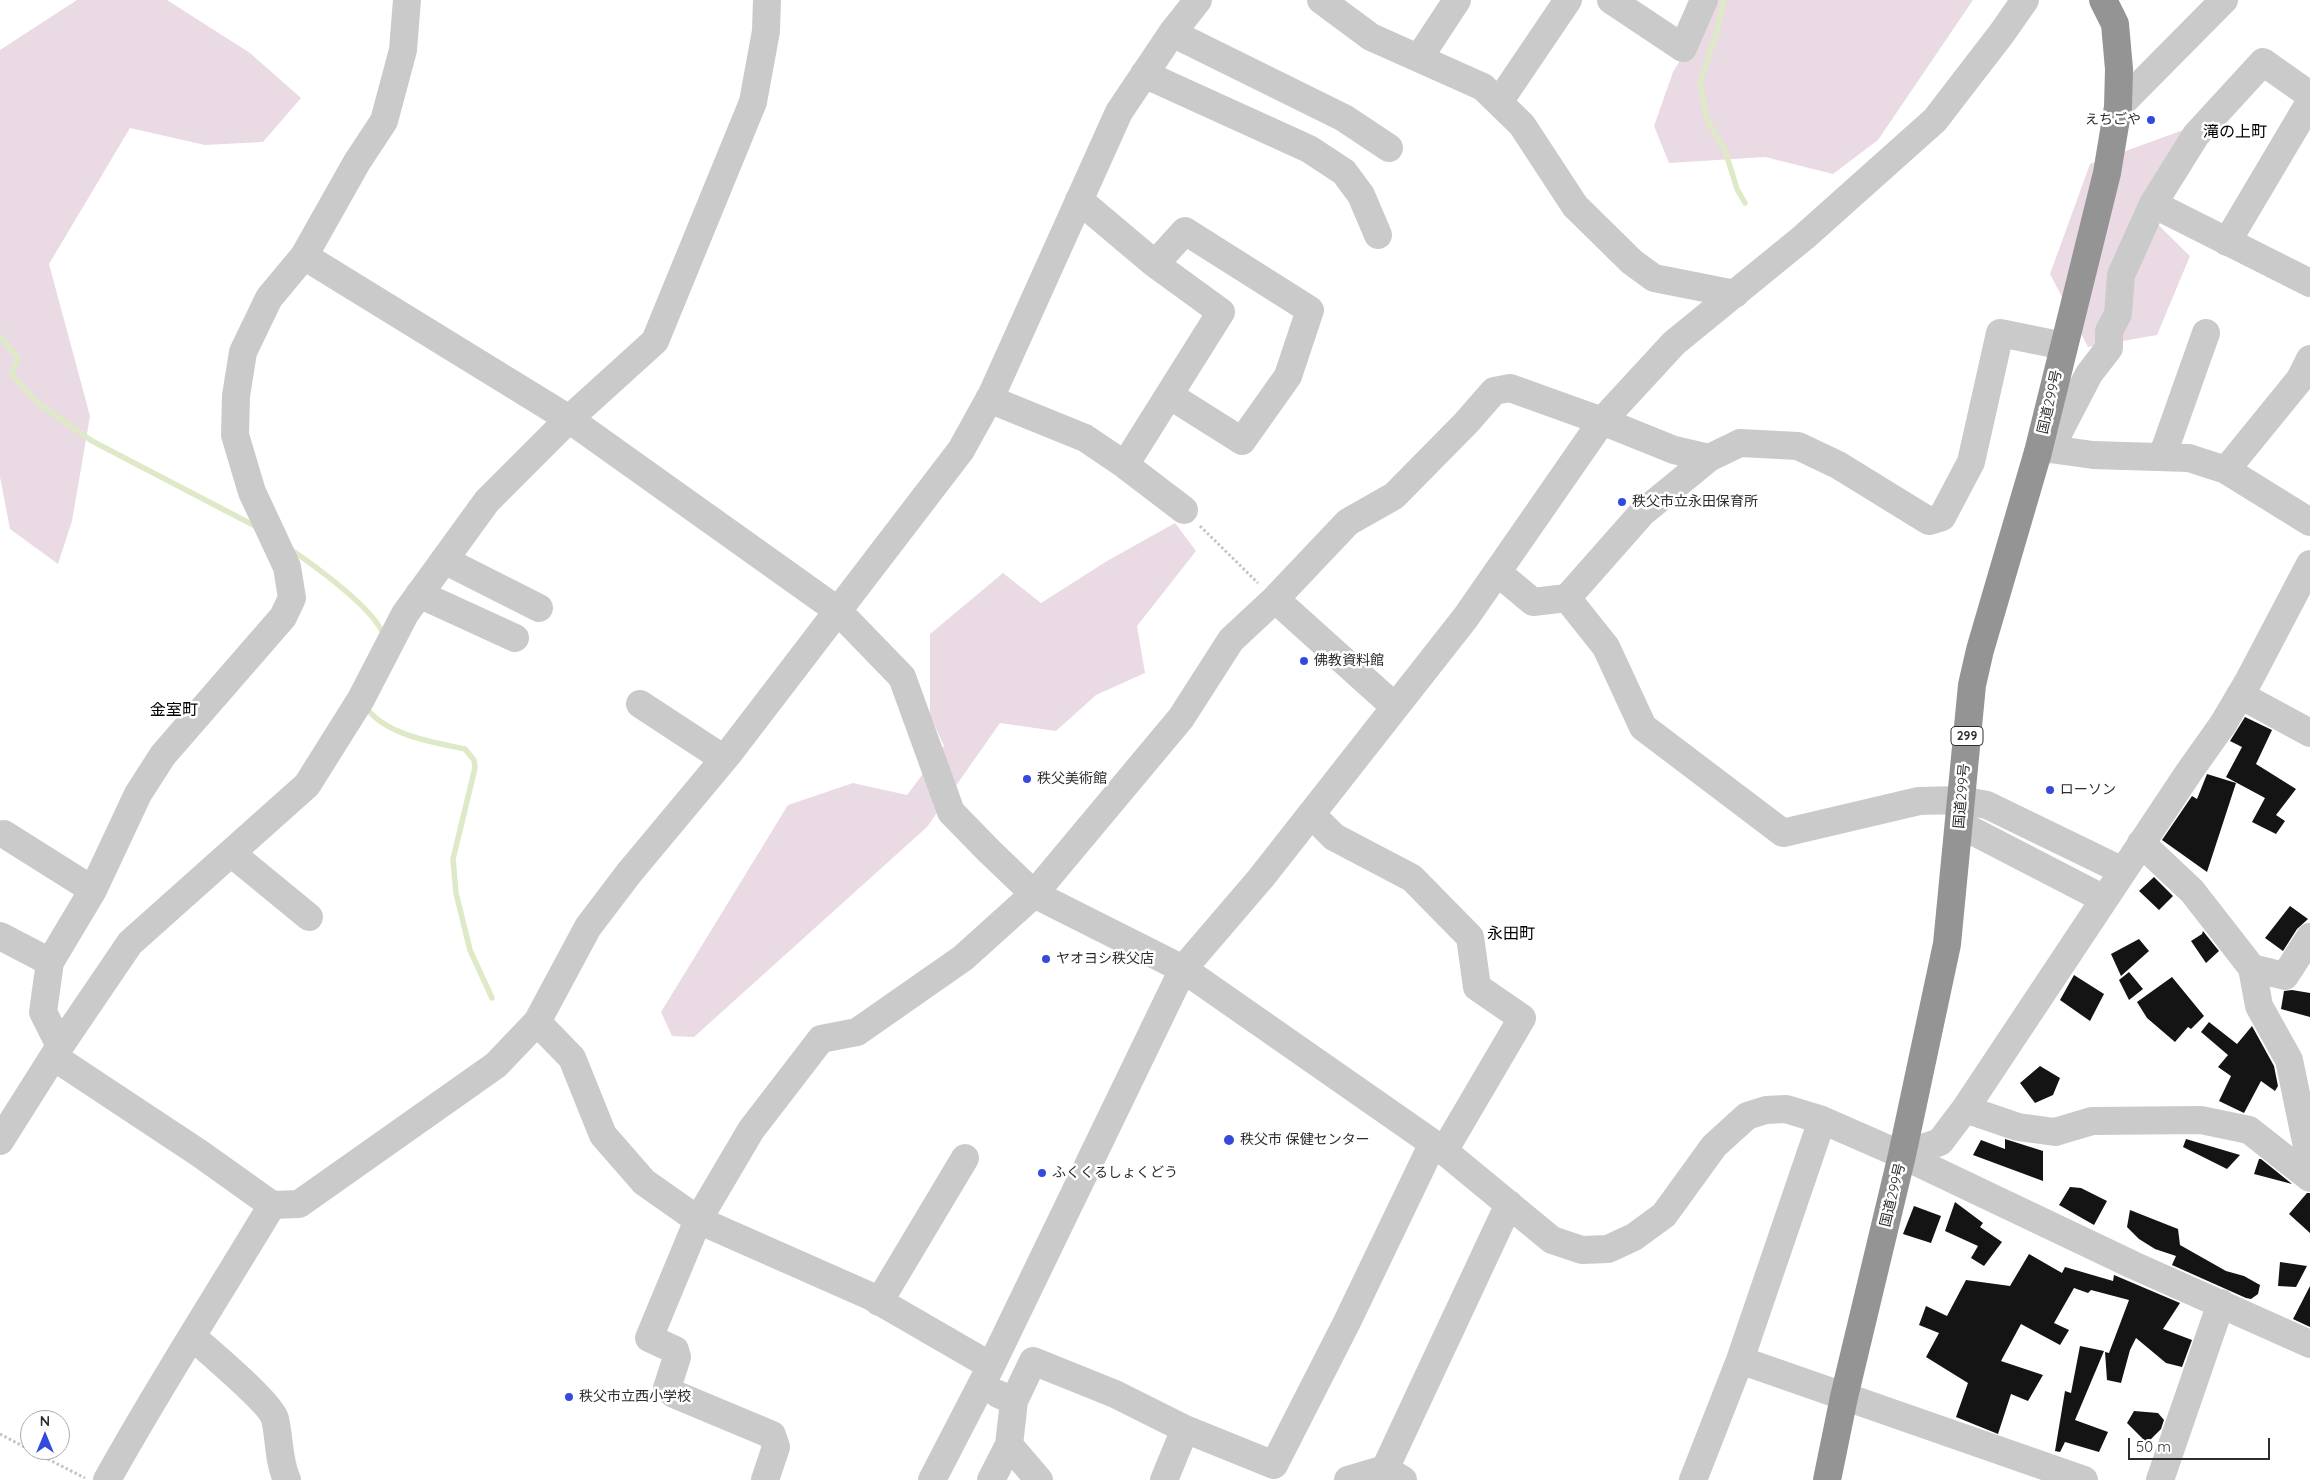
<!DOCTYPE html>
<meta charset="utf-8">
<style>
body{margin:0}
#map{position:relative;width:2310px;height:1480px;overflow:hidden;background:#fff;font-family:Quicksand,sans-serif}
canvas{display:block}
.north{position:absolute;left:20px;top:1410px;width:50px;height:50px;box-sizing:border-box;background:#fff;border:1px solid #ababab;border-radius:50%;rotate:0deg;font-size:14px;font-weight:700;line-height:20px;text-align:center;color:#2d2d2d}
.north::after{content:'';display:block;margin:auto;width:18px;height:22px;background:#344ade;clip-path:polygon(50% 0,100% 100%,50% 72%,0 100%)}
.scale{position:absolute;left:2128px;top:1438px;width:142px;height:22px;box-sizing:border-box;border:2px solid #2d2d2d;border-top:0;padding-left:6px;font-size:15px;line-height:18px;white-space:nowrap;color:#2d2d2d;-webkit-text-stroke:4px #fff;paint-order:stroke}
</style>
<div id="map">
<canvas width="2310" height="1480"></canvas>
<div class="north">N</div>
<div class="scale">50 m</div>
</div>
<script>
const c = document.querySelector('canvas').getContext('2d');
c.lineJoin = 'round';
function paint(path, color) {
  c.fillStyle = color;
  c.fill(path, 'evenodd');
}
function strokePath(path, color, width, dash) {
  c.strokeStyle = color;
  c.lineWidth = width;
  c.lineCap = dash ? 'butt' : 'round';
  c.setLineDash(dash || []);
  c.stroke(path);
}
function drawText(font, color, halo, rows, align = 'center') {
  c.font = font + ' Quicksand,"Noto Sans JP",sans-serif';
  c.lineWidth = 5;
  c.setLineDash([]);
  c.textBaseline = 'middle';
  c.strokeStyle = halo;
  c.fillStyle = color;
  for (const [text, x, y, turn = 0] of rows) {
    c.save();
    c.translate(x, y);
    c.rotate((+turn || 0) * Math.PI / 180);
    c.textAlign = isNaN(turn) ? turn : align;
    if (halo) c.strokeText(text, 0, 0);
    c.fillText(text, 0, 0);
    c.restore();
  }
}
const green = new Path2D(`
 M77,0h90l83,53 51,45 -38,44 -58,3 -75,-17 -81,136 41,152 -18,105 -14,43 -48,-35 -10,-52v-427z
 M1717,0h256l-95,140 -45,34 -68,-17 -96,6 -15,-37 19,-54z
 M2186,129l-46,78 50,49 -33,79 -69,12 -38,-73 40,-110z
 M1175,523l21,28 -59,75 8,47 -49,22 -40,36 -56,-8 -73,104 -233,210 -22,-1 -11,-24 127,-207 65,-22 54,12 37,-49 -14,-31v-81l73,-61 38,30 66,-42z`);
const stream = new Path2D(`
 M1724,0l-7,31 -17,51 7,38 18,30 12,39 8,14
 M0,337l18,21 -7,16 27,29 54,38 165,86
 M290,549c25,17 85,60 94,87
 M365,706c19,29 68,36 100,43l9,11 1,8 -22,91 3,34 14,57 22,48`);
const building = new Path2D(`
 M2245,717l27,13 -16,34 40,25 -20,26 9,6 -9,13 -24,-12 13,-24 -39,-21 16,-30 -12,-6z
 M2207,774l29,9 -29,89 -45,-32 30,-44 5,3z
 M2154,877l19,19 -14,14 -20,-19z
 M2290,906l18,13 -11,10 -14,22 -18,-13z
 M2203,931l16,20 -13,12 -15,-22 11,-7z
 M2139,939l10,12 -28,25 -10,-22z
 M2129,972l14,17 -14,11 -10,-20z
 M2074,975l30,19 -14,27 -30,-21z
 M2172,977l32,39 -13,13 -3,-2 -13,15 -28,-24 -10,-16z
 M2292,990l18,3v24l-29,-8 3,-18z
 M2209,1022l28,22 15,-18 22,40 4,20 -3,5 -14,-10 -17,32 -25,-12 12,-25 -13,-9 10,-12 -27,-23z
 M2040,1066l20,12 -7,17 -18,8 -15,-20z
 M2005,1139l38,12v30l-70,-26 8,-15 24,9z
 M2186,1139l54,16 -13,14 -44,-22z
 M2259,1159h2l31,25 -38,-10z
 M2070,1187l11,1 26,13 -13,24 -35,-20z
 M2307,1193h3v40l-21,-19z
 M1955,1202l28,21 -3,4 22,15 -18,24 -13,-8 7,-12 -33,-15z
 M1914,1206l27,10 -10,27 -28,-9z
 M2130,1210l48,19 2,16 46,26 18,5 16,9 -2,9 -7,5 -5,-1 -74,-33 4,-9 -21,-7 -16,-10 -12,-12z
 M2029,1254l33,19 3,-6 48,14 1,-6 66,28 -17,26 29,11 -10,27 -16,-4 -30,-25 -6,12 -9,33 -14,-3 -2,-28 4,1 20,-53 -38,-10 -3,3 -14,-5 -20,35 15,7 -9,15 -39,-21 -20,37 42,14 -15,26 -17,-7 -13,40 -42,-17 12,-34 -42,-26 13,-24 -20,-8 7,-19 21,10 19,-36 44,6z
 M2280,1262l27,4 -11,21 -18,-1z
 M2310,1286v41l-17,-8z
 M2080,1346l24,5 -29,69 33,12 -9,20 -34,-10 -5,10 -5,-1 10,-60 6,2z
 M2134,1411l24,2 6,7 -3,9 -14,14 -20,-20z`);
const path = new Path2D(`
 M1200,526l58,57
 M0,1434l30,16
 M30,1450l55,28`);
const minor = new Path2D(`
 M1321,0l50,37 112,50 39,38 53,81 57,56 22,16 81,16
 M1611,0l72,48 21,-48
 M1172,33l172,85 45,30
 M1419,58l38,-58
 M1144,74l165,75 35,23 17,23 17,40
 M1499,102l69,-102
 M2118,107l106,-107
 M1079,200l76,64 66,48 -96,153
 M2153,204l157,79
 M2227,242l83,-140
 M304,256l265,163 268,191 65,67 49,135 38,39 45,43 149,75 261,182 108,89 30,10 26,-1 26,-12 30,-22 50,-69 33,-30 19,-6 20,-1 36,11 80,35 231,110 177,79
 M1155,264l30,-33 125,79 -22,66 -46,65 -73,-46
 M989,399l96,39 40,27 59,45
 M2050,449l39,-75 20,-26v-17l9,-17 3,-39 32,-71 43,-69 67,-73 47,33
 M2038,452l12,-3 43,6 96,3 37,12 84,52
 M2162,457l44,-124
 M2226,470l74,-91 10,-20
 M444,560l95,48
 M1497,572l36,30 34,-4 75,-85 67,-55
 M419,594l96,44
 M1567,598l39,49 37,80 140,106 136,-32 42,-1 26,5 136,66
 M1275,599l120,108
 M2240,695l70,38
 M640,704l84,55
 M1311,814l23,23 78,41 58,59 7,50 45,31 -78,133
 M1959,824l145,75
 M4,834l89,56
 M2141,843l51,48 60,77 7,38 30,54 21,101
 M231,853l78,64
 M0,936l50,26
 M2252,968l33,8 25,-39
 M537,1022l35,36 31,77 41,47 54,38 172,76 121,70
 M60,1046l-17,-34 7,-50 43,-72 45,-96 25,-39 120,-138 9,-19 -5,-31 -35,-75 -17,-57 1,-39 7,-44 26,-54 35,-42 53,-94 27,-41 19,-71 4,-50
 M54,1057l145,96 73,52 27,-1 197,-139 41,-43 51,-95 41,-54 100,-120 232,-303 31,-56 127,-282 53,-79 26,-33
 M1965,1109l53,18 37,5 37,-11 109,-1 48,10 61,48
 M0,1141l60,-95 70,-103 177,-158 54,-86 44,-85 82,-113 82,-82 86,-78 98,-239 13,-71 1,-31
 M1902,1155l38,-13 25,-33 224,-337 34,-48 26,-44 61,-116
 M879,1302l86,-144
 M193,1337c15,14 78,66 82,82 5,21 3,41 12,61
 M1740,1360l344,120
 M998,1394l16,7 -5,44 30,35
 M1014,1401l19,-40 82,33 70,35 89,36 73,-143 86,-179
 M107,1480c52,-94 110,-183 165,-275
 M765,1480l11,-33 -4,-12 -98,-41 -7,-6 10,-31 -2,-7 -26,-12 49,-118 53,-90 70,-91 36,-7 106,-74 71,-64 147,-176 50,-78 44,-41 73,-77 46,-26 72,-73 28,-32 16,-3 92,33 72,29 35,8 31,-15 58,3 40,19 91,56 13,-4 29,-55 29,-129 64,13
 M932,1480l59,-114 192,-397 78,-91 205,-261 136,-196 72,-78 130,-106 131,-117 67,-87 23,-33
 M991,1480l18,-35
 M1164,1480l21,-51
 M1348,1480l37,-11 18,11
 M1372,1480l13,-11 124,-265
 M1693,1480l47,-120 82,-240
 M2160,1480l61,-177`);
const highway = new Path2D(`
 M1827,1480l17,-83 58,-242 45,-211 25,-259 8,-35 58,-198 69,-279 11,-66 1,-38 -4,-45 -12,-24`);
const markers = [
 [2151,120,5,"#344ade"],
 [1622,502,5,"#344ade"],
 [1304,661,5,"#344ade"],
 [1027,779,5,"#344ade"],
 [2050,790,5,"#344ade"],
 [1046,959,5,"#344ade"],
 [1229,1140,6,"#344ade"],
 [1042,1173,5,"#344ade"],
 [569,1397,5,"#344ade"]
];
const shields = [
 [1967,736,32]
];
const shieldNames = [
 ["299",1967,736]
];
const poiNames = [
 ["えちごや",2141,120,"right"],
 ["秩父市立永田保育所",1632,502],
 ["佛教資料館",1314,661],
 ["秩父美術館",1037,779],
 ["ローソン",2060,790],
 ["ヤオヨシ秩父店",1056,959],
 ["秩父市 保健センター",1240,1140],
 ["ふくくるしょくどう",1052,1173],
 ["秩父市立西小学校",579,1397]
];
const streetNames = [
 ["国道299号",2050,402,-77],
 ["国道299号",1962,796,-85],
 ["国道299号",1893,1195,-76]
];
const quarterNames = [
 ["滝の上町",2235,132],
 ["金室町",174,710],
 ["永田町",1511,934]
];
paint(green, '#eadae4');
strokePath(stream, '#dee9c7', 5.5);
paint(building, '#141414');
strokePath(path, '#c4c4c4', 3, [2.5, 2.5]);
strokePath(minor, '#cacaca', 28);
strokePath(highway, '#949494', 28);
for (const [x, y, r, color] of markers) {
  const dot = new Path2D();
  dot.arc(x, y, r, 0, 2 * Math.PI);
  c.fillStyle = color;
  c.fill(dot);
  strokePath(dot, '#fff', 2);
}
for (const [x, y, w] of shields) {
  const box = new Path2D();
  box.roundRect(x - w / 2, y - 9.5, w, 19, 4);
  c.fillStyle = '#fff';
  c.fill(box);
  strokePath(box, '#2d2d2d', 1);
}
drawText('bold 12px', '#2d2d2d', null, shieldNames);
drawText('14px', '#2d2d2d', '#fff', poiNames, 'left');
drawText('14px', '#2d2d2d', '#fff', streetNames);
drawText('16px', '#000', '#fff', quarterNames);
</script>
